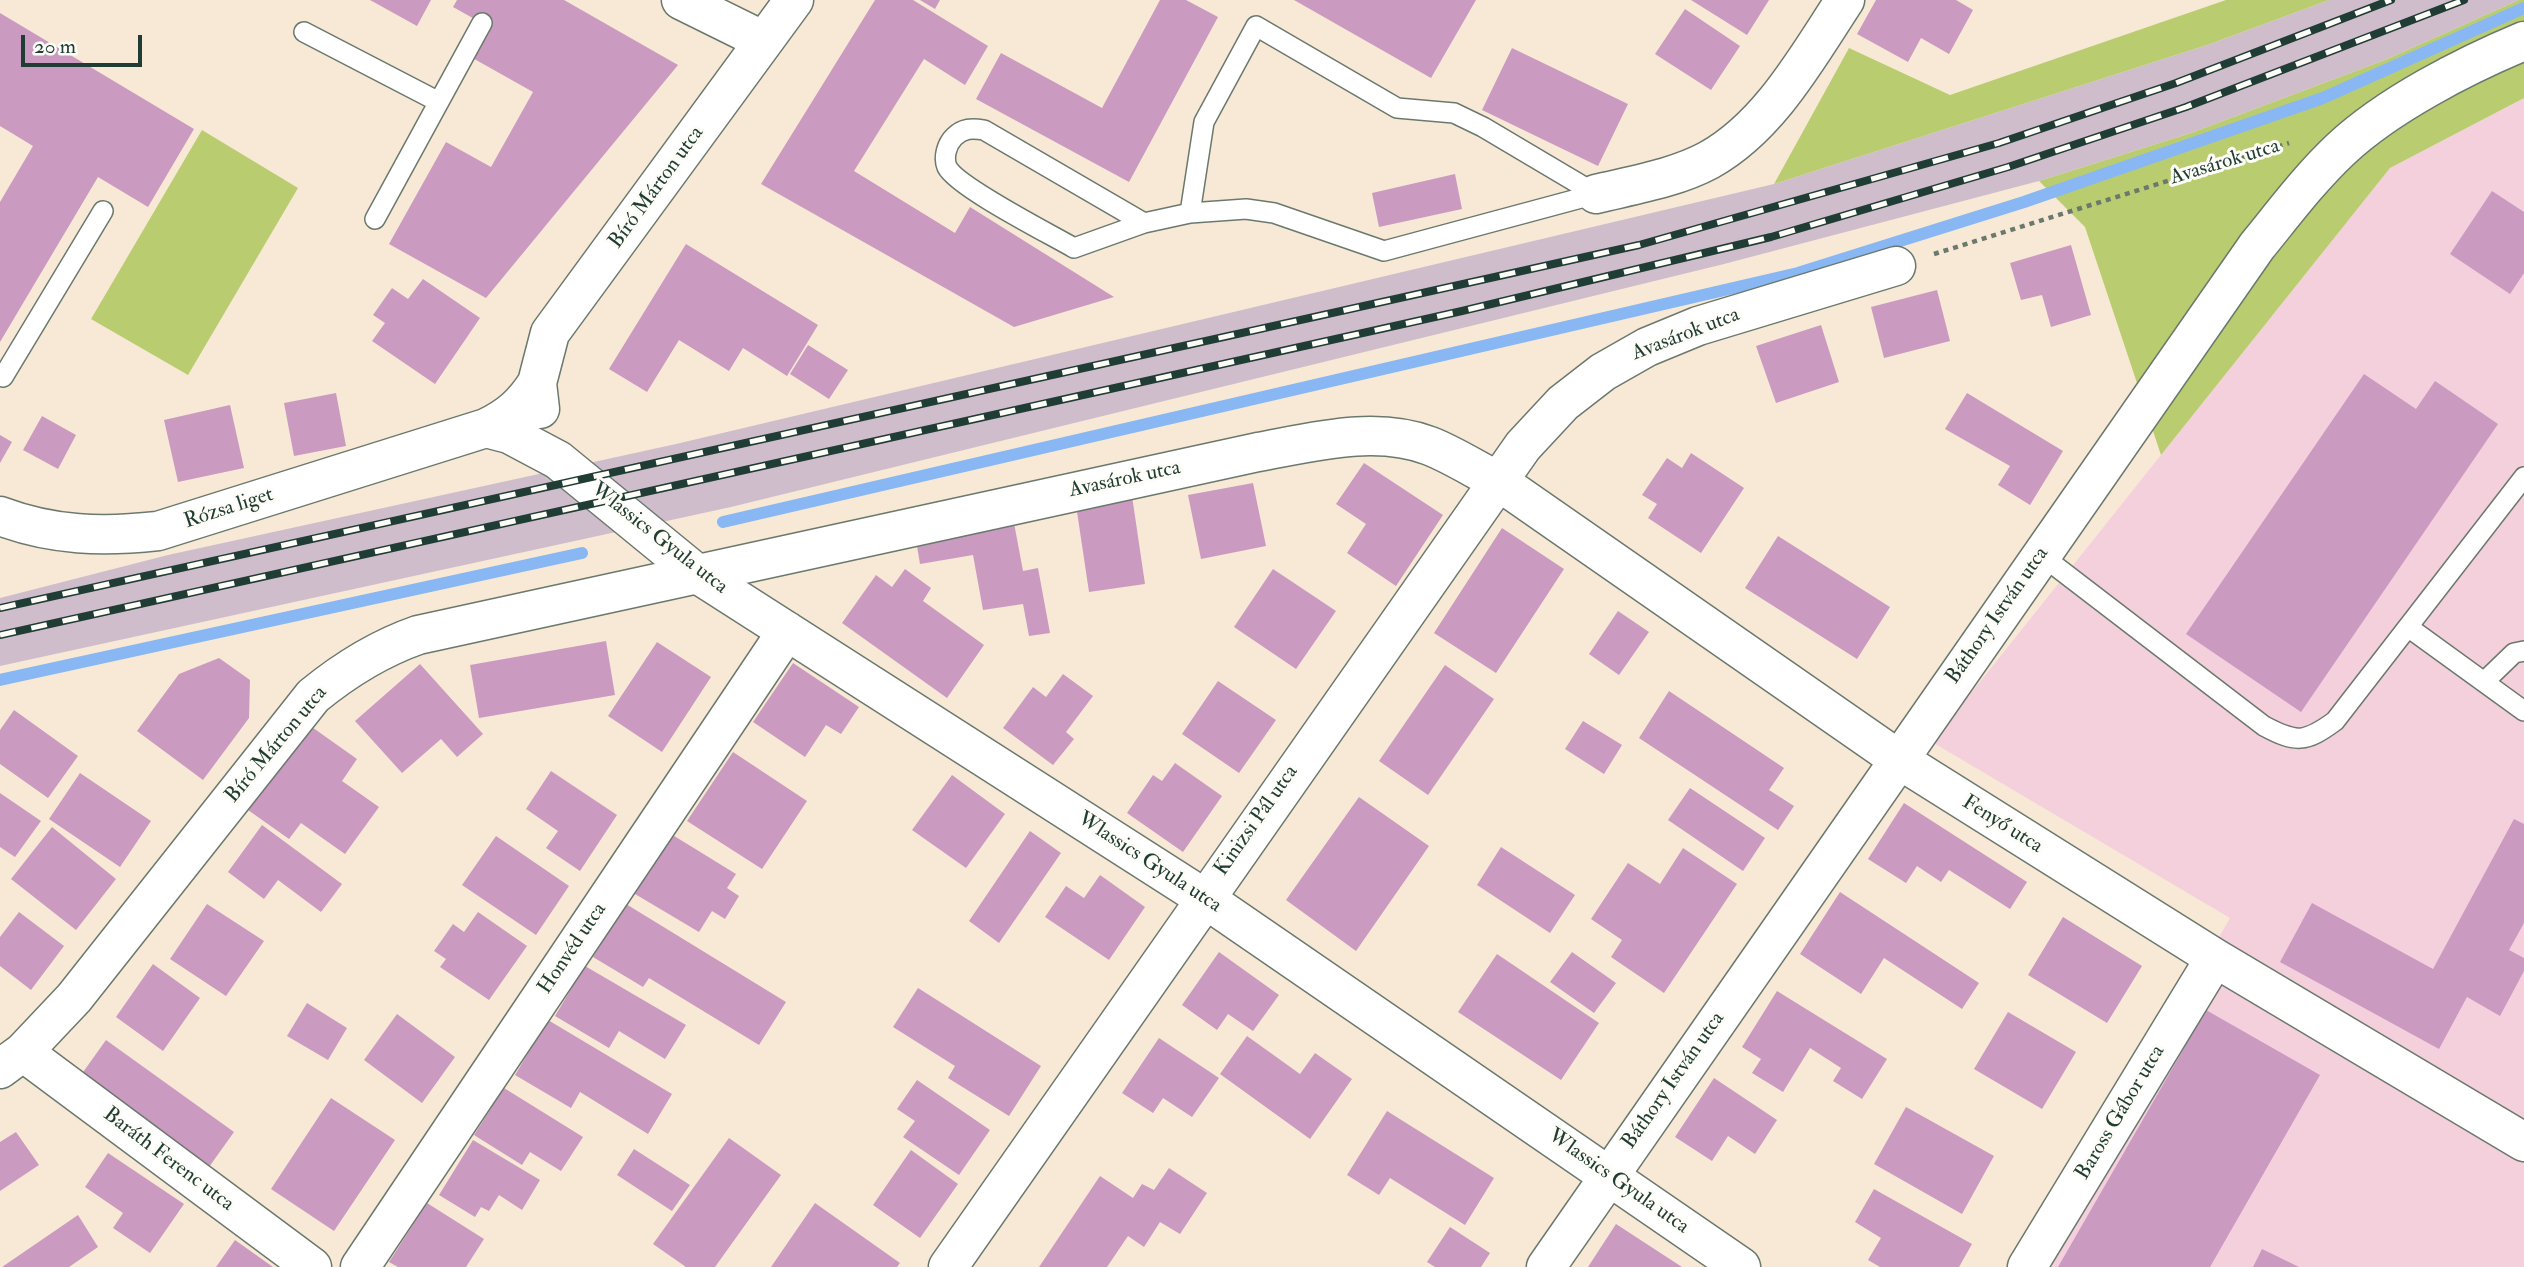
<!DOCTYPE html>
<meta charset="utf-8">
<style>
body{margin:0}
#map{position:relative;width:2524px;height:1267px;overflow:hidden;background:#f7e9d6;font-family:"IM FELL Double Pica",serif}
canvas{display:block}
.scale{position:absolute;left:21px;top:35px;width:121px;height:32px;box-sizing:border-box;border:4px solid #1f3d34;border-top:0;padding-left:9px;font-size:21px;line-height:24px;white-space:nowrap;color:#1f3d34;-webkit-text-stroke:5px #fdfcf7;paint-order:stroke}
</style>
<div id="map">
<canvas width="2524" height="1267"></canvas>
<div class="scale">20 m</div>
</div>
<script>
const c = document.querySelector('canvas').getContext('2d');
c.lineJoin = 'round';
function paint(path, color) {
  c.fillStyle = color;
  c.fill(path, 'evenodd');
}
function strokePath(path, color, width, dash) {
  c.strokeStyle = color;
  c.lineWidth = width;
  c.lineCap = dash ? 'butt' : 'round';
  c.setLineDash(dash || []);
  c.stroke(path);
}
function drawText(font, color, halo, rows, align = 'center') {
  c.font = font + ' "IM FELL Double Pica",serif';
  c.lineWidth = 6;
  c.setLineDash([]);
  c.textBaseline = 'middle';
  c.strokeStyle = halo;
  c.fillStyle = color;
  for (const [text, x, y, turn = 0] of rows) {
    c.save();
    c.translate(x, y);
    c.rotate((+turn || 0) * Math.PI / 180);
    c.textAlign = isNaN(turn) ? turn : align;
    if (halo) c.strokeText(text, 0, 0);
    c.fillText(text, 0, 0);
    c.restore();
  }
}
const built = new Path2D(`
 M2524,98v1169h-494l200,-349 -298,-176 458,-574z`);
const industrial = new Path2D(`
 M2329,0h190l-134,60 -194,73 -152,48 -315,83 -993,243 -731,159v-68l168,-43 508,-111 1098,-260 436,-140z`);
const green = new Path2D(`
 M2226,0h103l-119,44 -436,140 75,-136 101,47z
 M2519,0h5v98l-134,70 -229,287 -76,-228 -46,-46 152,-48 194,-73z
 M202,130l96,58 -110,187 -97,-56z`);
const stream = new Path2D(`
 M723,522l1075,-249 226,-71 299,-104 201,-90
 M0,680l582,-127`);
const building = new Path2D(`
 M370,0h61l-14,26z
 M457,0h107l114,65 -192,233 -97,-54 57,-102 45,25 42,-75 -64,-36 18,-30 -34,-19z
 M875,0h38l75,46 -23,39 -41,-26 -70,112 101,62 15,-26 144,90 -100,30 -253,-143z
 M920,0h20l-5,9z
 M1160,0h26l32,17 -89,165 -153,-83 25,-46 101,55z
 M1294,0h182l-45,78z
 M1691,0h78l-22,35z
 M1876,0h80l17,10 -24,44 -28,-16 -13,24 -51,-28z
 M1685,9l55,37 -29,44 -56,-36z
 M0,13l194,116 -46,78 -50,-30 -98,165v-140l33,-56 -33,-20z
 M1512,48l116,56 -30,62 -116,-56z
 M1455,174l7,35 -83,18 -7,-34z
 M2492,191l32,21v61l-14,21 -60,-40z
 M686,244l132,81 -31,51 -44,-28 -14,23 -50,-31 -32,52 -38,-23z
 M2071,245l20,70 -40,12 -9,-32 -21,5 -11,-37z
 M423,279l57,39 -45,66 -63,-43 13,-18 -12,-8 19,-27 16,11z
 M1937,290l13,51 -66,17 -13,-51z
 M1821,325l18,57 -63,21 -20,-57z
 M808,345l40,25 -19,29 -39,-25z
 M2364,374l52,35 19,-28 63,43 -197,288 -115,-78z
 M336,393l10,53 -52,10 -10,-53z
 M1967,393l96,58 -33,54 -32,-20 12,-19 -65,-37z
 M230,405l14,63 -66,14 -14,-62z
 M42,416l34,19 -18,34 -35,-19z
 M0,435l12,7 -12,21z
 M1691,453l53,35 -43,65 -53,-35 9,-14 -15,-9 25,-37 15,10z
 M1364,463l79,52 -47,71 -49,-33 19,-29 -30,-20z
 M1253,483l13,63 -65,13 -13,-64z
 M1132,496l13,88 -56,8 -13,-87z
 M1014,523l9,48 15,-3 12,65 -21,3 -6,-32 -40,6 -10,-55 -53,9 -4,-24z
 M1502,528l62,41 -68,104 -62,-40z
 M1778,536l112,71 -33,52 -112,-71z
 M905,569l26,19 -8,13 61,44 -37,53 -105,-75 34,-48 16,12z
 M1273,569l63,42 -40,58 -62,-42z
 M1618,611l31,21 -30,43 -30,-21z
 M606,641l9,54 -136,23 -9,-53z
 M657,642l54,35 -49,75 -54,-36z
 M219,658l31,22 -1,38 -46,62 -66,-49 42,-57z
 M793,663l66,44 -18,27 -15,-9 -21,32 -52,-35z
 M420,664l63,70 -26,23 -16,-18 -39,34 -47,-52z
 M1445,665l49,34 -66,96 -49,-34z
 M1063,674l30,22 -27,36 8,7 -21,26 -50,-37 30,-41 13,10z
 M1218,681l58,39 -37,53 -57,-39z
 M1669,691l115,77 -15,22 25,16 -16,24 -139,-92z
 M14,710l64,46 -30,42 -48,-34v-34z
 M1583,721l39,24 -18,29 -39,-25z
 M309,725l48,34 -15,22 37,26 -34,47 -44,-31 -12,16 -41,-29z
 M733,752l74,49 -45,68 -75,-48z
 M1175,763l47,33 -39,56 -56,-39 26,-38 9,6z
 M551,771l66,44 -37,56 -34,-23 12,-17 -32,-22z
 M80,773l71,48 -31,46 -71,-48z
 M952,775l53,39 -39,54 -54,-38z
 M1690,788l75,50 -22,33 -75,-51z
 M0,793l41,28 -26,36 -15,-10z
 M1359,797l70,49 -73,105 -70,-51z
 M1904,803l123,79 -17,27 -61,-39 -8,12 -24,-16 -11,17 -38,-24z
 M2514,819l10,5v99l-15,27 15,8v13l-24,45 -33,-19 -28,52 -159,-87 32,-59 121,66z
 M262,825l80,59 -21,28 -43,-32 -14,19 -36,-27z
 M52,827l64,52 -40,51 -65,-51z
 M1030,831l31,22 -62,90 -30,-22z
 M671,834l65,40 -9,14 12,8 -14,23 -13,-8 -13,21 -64,-38z
 M496,836l73,50 -33,49 -74,-50z
 M1501,847l74,48 -25,38 -73,-48z
 M1683,848l54,36 -73,109 -53,-36 11,-17 -31,-21 37,-56 32,21z
 M1100,875l45,32 -36,53 -64,-43 21,-31 18,12z
 M1840,892l139,91 -17,26 -78,-51 -23,36 -61,-40z
 M207,904l57,37 -38,55 -56,-37z
 M626,904l160,98 -27,43 -110,-67 -6,9 -50,-30z
 M19,912l45,34 -33,44 -31,-24v-29z
 M478,912l49,34 -38,54 -49,-33 6,-8 -12,-8 19,-27 11,8z
 M2063,917l79,49 -35,57 -79,-48z
 M1219,952l60,43 -26,36 -25,-17 -11,16 -35,-25z
 M1572,952l44,31 -22,30 -44,-31z
 M1497,954l102,69 -38,57 -103,-68z
 M153,964l47,34 -37,53 -47,-34z
 M585,966l101,59 -21,34 -46,-28 -10,17 -54,-32z
 M918,988l123,78 -32,50 -61,-38 7,-12 -62,-39z
 M1777,991l110,68 -25,40 -29,-18 8,-13 -31,-20 -27,44 -31,-19 9,-14 -19,-12z
 M307,1003l40,25 -19,32 -41,-24z
 M2206,1010l114,65 -110,192h-152z
 M2008,1012l68,40 -34,57 -68,-40z
 M397,1014l58,43 -33,46 -58,-43z
 M548,1020l124,74 -24,40 -68,-42 -9,16 -56,-33z
 M1247,1036l53,38 15,-21 37,26 -42,60 -90,-65z
 M1159,1038l60,40 -27,39 -29,-19 -10,15 -31,-20z
 M106,1040l128,92 -30,42 -128,-92z
 M1714,1078l63,42 -22,34 -27,-18 -16,25 -37,-24z
 M917,1080l73,50 -31,45 -56,-38 12,-16 -18,-12z
 M504,1088l79,49 -22,34 -31,-19 -8,13 -48,-30z
 M331,1098l64,42 -61,91 -63,-42z
 M1906,1107l88,49 -32,58 -88,-50z
 M1387,1111l107,67 -29,47 -75,-47 -11,17 -32,-20z
 M16,1132l23,33 -39,26v-49z
 M729,1138l52,37 -66,92h-29l-33,-23z
 M473,1140l67,40 -18,30 -23,-15 -10,16 -8,-4 -6,10 -36,-22z
 M634,1149l56,36 -18,26 -55,-36z
 M911,1150l47,34 -38,54 -47,-33z
 M108,1153l76,51 -34,49 -37,-25 10,-15 -38,-26z
 M1169,1168l38,25 -27,41 -20,-12 -16,25 -16,-11 -21,31h-68l61,-91 33,22 9,-14 12,6z
 M1874,1189l98,55 -13,23h-79l-12,-7 13,-22 -26,-16z
 M427,1203l57,36 -18,28h-68l-9,-5z
 M815,1203l85,60 -3,4h-126z
 M78,1215l20,32 -29,20h-67z
 M1616,1224l66,43h-94z
 M1450,1227l40,26 -9,14h-46l-8,-5z
 M235,1240l38,27h-57z
 M2262,1249l37,18h-46z`);
const path = new Path2D(`
 M1934,254l355,-111`);
const lane = new Path2D(`
 M304,32l135,70
 M1190,213l14,-91 52,-96 141,82 57,5 29,14 113,67
 M375,219l107,-196
 M1144,223l-160,-93c-12,-2 -21,-2 -30,7 -7,7 -11,20 -7,30 10,20 103,67 127,81l70,-25 46,-10 56,-4 28,4 110,38 212,-57
 M0,375l3,2 100,-166
 M2041,555l223,171c32,17 41,17 71,-5l189,-244
 M2408,627l116,84
 M2484,682l30,-29 10,-2`);
const street = new Path2D(`
 M681,0l83,41
 M1596,194c37,-9 80,-16 113,-34 61,-34 99,-104 136,-160
 M540,409l-3,-26 13,-50 244,-333
 M486,428l23,6 49,26 138,113 508,325 537,369
 M0,516c53,20 103,21 158,15l328,-103c23,-11 37,-23 51,-45
 M23,1052l289,215
 M0,1069l23,-17 51,-54 239,-302c33,-27 65,-47 105,-61l840,-183c55,-10 118,-27 172,-6 23,9 46,24 68,35l400,278 317,199 309,184
 M360,1267l427,-636
 M948,1267l575,-821 40,-43 40,-31 44,-25 51,-21 198,-60
 M1546,1267l711,-1021c27,-33 53,-68 84,-97 47,-44 123,-83 183,-108
 M2027,1267l188,-309`);
const rail = new Path2D(`
 M0,608l1639,-363 360,-102 177,-60 215,-83
 M0,635l1462,-324 309,-74 237,-70 178,-60 278,-107`);
const streetNames = [
 ["Avasárok utca",2225,163,-17],
 ["Bíró Márton utca",657,188,-54],
 ["Avasárok utca",1686,335,-21],
 ["Avasárok utca",1125,480,-12],
 ["Rózsa liget",229,509,-18],
 ["Wlassics Gyula utca",659,539,38],
 ["Báthory István utca",1998,616,-55],
 ["Bíró Márton utca",277,745,-50],
 ["Kinizsi Pál utca",1257,821,-55],
 ["Fenyő utca",2002,825,32],
 ["Wlassics Gyula utca",1149,863,33],
 ["Honvéd utca",573,949,-56],
 ["Báthory István utca",1674,1081,-55],
 ["Baross Gábor utca",2121,1113,-59],
 ["Baráth Ferenc utca",168,1160,37],
 ["Wlassics Gyula utca",1618,1182,35]
];
paint(built, '#f4cfdc');
paint(industrial, '#d0bdcc');
paint(green, '#b9cd70');
strokePath(stream, '#88b7f3', 12);
paint(building, '#cb9ac0');
strokePath(lane, '#6b796d', 22);
strokePath(street, '#6b796d', 41);
strokePath(path, '#6b796d', 4.5, [5, 5]);
strokePath(lane, '#fff', 19);
strokePath(street, '#fff', 38);
strokePath(rail, '#1f3d34', 8);
strokePath(rail, '#fdfcf7', 5, [16]);
drawText('21px', '#1f3d34', '#fdfcf7', streetNames);
</script>
